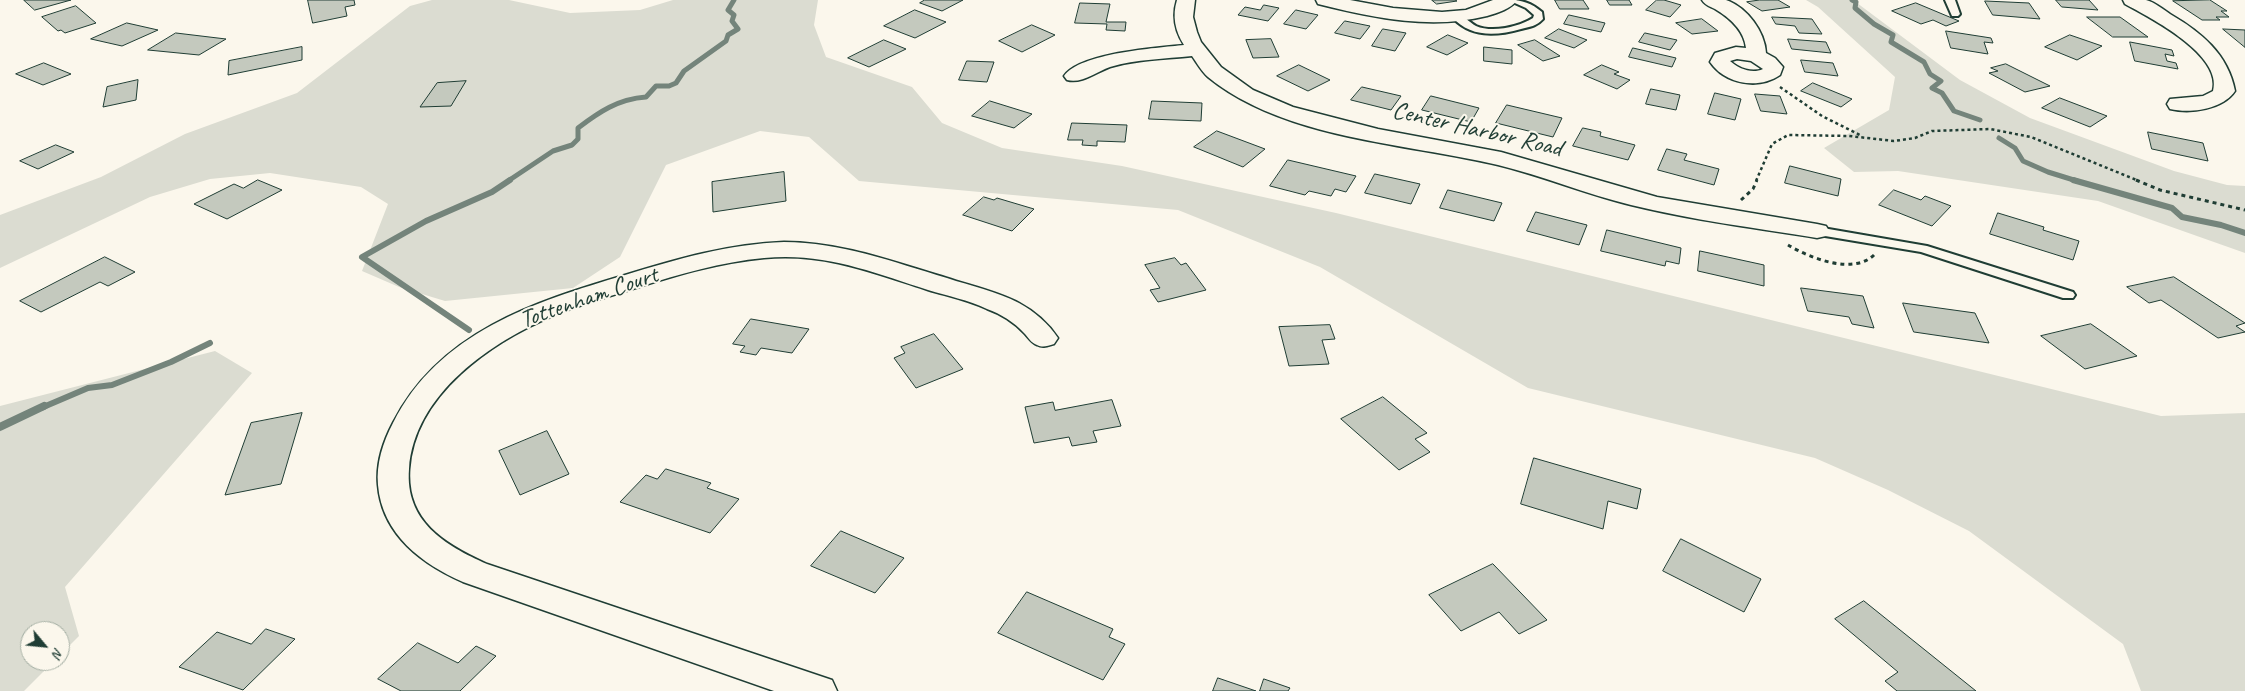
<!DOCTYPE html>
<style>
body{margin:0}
#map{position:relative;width:2245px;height:691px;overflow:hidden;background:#fbf7ec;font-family:Caveat,sans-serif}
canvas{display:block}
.north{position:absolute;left:20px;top:621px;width:50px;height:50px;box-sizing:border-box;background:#fbf7ec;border:1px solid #a3ada2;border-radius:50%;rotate:118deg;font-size:14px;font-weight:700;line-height:20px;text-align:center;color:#1f3d34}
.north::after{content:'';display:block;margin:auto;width:18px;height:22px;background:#1f3d34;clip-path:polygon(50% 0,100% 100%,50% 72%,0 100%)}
</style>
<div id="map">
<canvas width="2245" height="691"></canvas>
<div class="north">N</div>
</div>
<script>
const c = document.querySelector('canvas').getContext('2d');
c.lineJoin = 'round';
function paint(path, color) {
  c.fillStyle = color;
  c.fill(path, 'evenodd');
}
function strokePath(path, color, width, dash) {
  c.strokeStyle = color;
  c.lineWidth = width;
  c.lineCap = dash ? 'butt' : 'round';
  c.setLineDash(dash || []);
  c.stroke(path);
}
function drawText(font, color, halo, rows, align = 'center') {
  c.font = font + ' Caveat,sans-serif';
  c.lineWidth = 4;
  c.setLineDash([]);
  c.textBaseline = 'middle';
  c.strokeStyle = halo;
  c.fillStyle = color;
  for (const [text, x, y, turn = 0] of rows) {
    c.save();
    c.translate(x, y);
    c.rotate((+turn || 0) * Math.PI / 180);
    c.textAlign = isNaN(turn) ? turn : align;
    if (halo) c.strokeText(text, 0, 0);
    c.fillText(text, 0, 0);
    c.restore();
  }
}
const green = new Path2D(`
 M432,0h77l61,13 70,-3 33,-10h145l-4,25 12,32 86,30 30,36 60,25 120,18 214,47 825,203 84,-3v278h-104l-18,-47 -154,-113 -81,-41 -73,-32 -287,-70 -208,-121 -142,-57 -319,-29 -50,-44 -49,-6 -94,34 -46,92 -47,31 -128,13 -46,-14 -37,-16 26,-67 -27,-17 -91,-14 -60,6 -60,18 -150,71v-53l101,-38 84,-43 112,-41 113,-87z
 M1806,0h47l107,80 70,38 144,53 53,14 18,1v67l-147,-52 -200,-30 -44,1 -30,-24 65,-38 6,-33 -77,-70z
 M215,351l37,22 -187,214 14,49 -19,19v-24h-30v30h24l-30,30h-24v-285z`);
const streamFar2 = new Path2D(`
 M1852,0l4,2 -1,6 19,16 19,11 -2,7 33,20 6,12 11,7 -9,7 10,5 12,18 26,9
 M1999,138l16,10 8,13 25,11 29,9
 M508,181l45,-30 19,-6 6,-6v-11c21,-16 40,-29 68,-31l10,-11h13l7,-3 8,-12 42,-30 2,-6 10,-6 -6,-8 2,-6 -6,-5 6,-10`);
const streamFar1 = new Path2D(`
 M2073,180l99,28 10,9 39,8 24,8
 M469,330l-107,-73 64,-36 66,-29 18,-12
 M41,408l47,-20 24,-3 59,-23 39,-19`);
const stream = new Path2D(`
 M0,427l44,-21`);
const building = new Path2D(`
 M24,0h47l-36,10z
 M308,0h46l1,5 -10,2 2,9 -34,7z
 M925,0h38l-21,11 -22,-8z
 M1432,0h23l2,1 -20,3z
 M1555,0h28l6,9h-29z
 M1607,0h22l3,5h-22z
 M1657,0h7l17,5 -11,12 -24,-7z
 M1760,0h18l12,7 -28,4 -15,-9z
 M2056,0h33l9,10 -36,-3z
 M2210,0l17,11h-6l8,6h-13l4,3h-18l-29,-19z
 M1985,1l44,2 11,16 -47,-4z
 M1080,3l30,1 -4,18h20l-1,9 -19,-1 1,-6 -32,-1z
 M1916,3l43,18 -13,5 -13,-6 -12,4 -29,-13z
 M1264,5l15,3 -11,13 -30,-6 7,-8 15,3z
 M76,6l20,17 -31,10 -4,-3 -3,1 -16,-14z
 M915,10l31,12 -31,16 -31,-12z
 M1296,10l22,5 -12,14 -22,-5z
 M1569,15l36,8 -4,9 -37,-8z
 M1772,17l40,2 10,15 -23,-1 -4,-7 -19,-2z
 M2087,17h33l28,20h-35z
 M1702,19l16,12 -26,3 -16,-11z
 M1345,21l25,5 -10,13 -25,-6z
 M127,23l31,7 -36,16 -31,-7z
 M1032,25l23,10 -33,17 -23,-11z
 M1383,29l23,4 -11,18 -23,-5z
 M1559,29l28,11 -13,8 -29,-10z
 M2223,29l22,1v17z
 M1946,31l45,7 2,5 -9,-1 4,12 -37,-6z
 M176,33l50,6 -27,16 -51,-5z
 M1645,33l32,7 -7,10 -31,-8z
 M1448,35l20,8 -21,12 -20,-8z
 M2070,35l32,11 -25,14 -32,-13z
 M1271,39l8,18 -26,1 -7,-18z
 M1788,39l38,3 5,11 -39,-4z
 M884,40l22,9 -37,18 -21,-9z
 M1535,40l25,16 -17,5 -25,-16z
 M2130,42l42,8 2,6 -9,-2 2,7 9,2 2,6 -43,-8z
 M302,47v13l-74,15 1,-14z
 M1484,47l28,3v14l-28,-3z
 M1633,48l43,10 -4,9 -43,-10z
 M1801,60l32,3 5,13 -33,-4z
 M967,61l27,1 -7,20 -28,-2z
 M44,63l27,11 -28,11 -27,-11z
 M2006,64l44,22 -25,6 -36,-19 9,-2 -7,-3z
 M1299,65l31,15 -22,11 -31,-15z
 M1602,65l17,7 -5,2 16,6 -13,9 -33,-14z
 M138,80l-2,20 -33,7 4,-20z
 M466,81l-15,25 -31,1 17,-24z
 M1813,83l39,16 -11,8 -40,-16z
 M1362,87l39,9 -10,14 -40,-10z
 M1651,89l29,6 -4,15 -30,-6z
 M1715,93l26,6 -6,21 -27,-6z
 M1755,94l25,2 7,18 -26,-3z
 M1431,96l48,12 -8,14 -49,-12z
 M2060,98l47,18 -17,11 -48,-19z
 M990,101l42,13 -18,14 -42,-12z
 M1152,101l50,2 -1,18 -52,-2z
 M1507,105l55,13 -9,19 -57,-14z
 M1072,123l55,2 -2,17 -28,-1v5l-15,-1 1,-5h-15z
 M1583,128l18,4 -1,4 35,9 -7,15 -55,-14z
 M1217,131l48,18 -22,18 -49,-20z
 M2148,132l55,11 5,18 -56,-12z
 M56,145l18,7 -36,17 -18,-8z
 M1667,149l20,5 -3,6 35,9 -5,16 -56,-15z
 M1288,160l68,16 -10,16 -11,-3 -4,7 -22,-5 -4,4 -35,-9z
 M1790,166l51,13 -3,17 -53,-13z
 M784,172l2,29 -73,11 -1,-30z
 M1375,174l45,10 -9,20 -46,-11z
 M258,180l24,10 -55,29 -33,-15 40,-20 9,4z
 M1448,190l54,13 -8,18 -54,-13z
 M1894,190l27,10 4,-4 26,10 -19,20 -53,-21z
 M984,197l10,3 3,-2 37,11 -22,22 -49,-16z
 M1536,212l51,13 -8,20 -52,-14z
 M1998,213l46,14 -1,3 36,11 -6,19 -83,-26z
 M1607,230l74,18 -2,16 -13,-3 -1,5 -64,-15z
 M1700,251l64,14v21l-66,-15z
 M105,257l30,15 -27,14 -8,-4 -59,30 -21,-11z
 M1175,258l6,7 5,-2 20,27 -48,12 -8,-12 10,-2 -15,-23z
 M2174,277l71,46 -9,3 9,6 -27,6 -57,-38 -12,3 -22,-16z
 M1801,288l62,8 11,32 -22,-4 -3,-7 -41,-6z
 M1903,303l72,10 14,30 -75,-11z
 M751,319l58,10 -17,24 -31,-5 -5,7 -16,-3 5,-6 -12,-2z
 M2091,324l46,32 -52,13 -44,-33z
 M1330,325l5,14 -13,1 7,24 -40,2 -10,-39z
 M934,334l29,35 -47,19 -22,-30 11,-5 -4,-6z
 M1383,397l44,36 -12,6 15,13 -31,18 -58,-51z
 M1112,400l9,26 -28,5 4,11 -25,4 -3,-9 -35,6 -9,-36 28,-5 2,8z
 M302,413l-21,71 -56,11 26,-72z
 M547,431l22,43 -49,21 -21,-44z
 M1534,458l107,31 -4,20 -29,-8 -5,28 -82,-25z
 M666,469l45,14 -4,5 32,11 -29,34 -90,-31 26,-27 11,4z
 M841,531l63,27 -29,35 -64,-27z
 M1681,539l80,40 -17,33 -81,-41z
 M1493,564l54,56 -28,14 -20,-22 -38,19 -32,-36z
 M1027,592l86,37 -4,8 16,7 -22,36 -105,-47z
 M1864,601l112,90h-79l-12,-10 13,-9 -63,-53z
 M266,629l29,10 -52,51 -64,-23 38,-35 34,12z
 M418,643l40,20 18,-17 20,10 -36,35h-59l-23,-12z
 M1218,678l38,13h-43z
 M1264,679l26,9 -2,3h-28z`);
const pathFar1 = new Path2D(`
 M1780,87l42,29 40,20
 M1756,181l16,-37 16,-9 61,1 45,5 21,-3 17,-7 58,-2 41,8 108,44`);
const path = new Path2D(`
 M2136,180l24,10 85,20
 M1741,200l12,-11 4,-9
 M1788,245c22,13 66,31 87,9`);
const service = new Path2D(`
 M1508,0c15,0 23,3 34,12l1,7c-6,7 -14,8 -22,10 -25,7 -51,9 -70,-13l5,-3c7,2 13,9 20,13 16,7 43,1 57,-8l1,-3 -8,-7z
 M1945,0h10l5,14 -2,2h-6z
 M1817,227l110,19 146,46 2,3 -2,3h-10l-142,-46 -108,-18 -2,-3 2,-3z`);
const minor = new Path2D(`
 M1177,0h18l-2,17 4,15 4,10 20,25 32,23 40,17 85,22 123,23 156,45 160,27 9,2 3,5 -3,5 -9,2c-62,-10 -125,-18 -186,-33 -45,-11 -88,-29 -133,-40 -93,-22 -214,-26 -290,-88 -6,-5 -11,-14 -16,-21 -27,3 -55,3 -82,11 -14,5 -28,17 -43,13l-3,-4c16,-23 92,-28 120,-31 -9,-14 -12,-29 -7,-45z
 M1316,0h34l43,8 49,4 24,-2 27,-10h24c-6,9 -20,13 -30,16 -56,14 -113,2 -169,-12z
 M1702,0c7,0 17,0 24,0 21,7 39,32 40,53l9,5 8,9 -3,8c-22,15 -55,9 -70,-13l5,-9 21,-6 10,1c-2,-18 -16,-30 -31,-39 -6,-3 -10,-4 -13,-9zM1737,59l14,2 12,8c-11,5 -24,0 -33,-8z
 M2123,0c7,0 16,0 23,0 8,2 17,9 24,14 31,18 58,40 65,77 -12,18 -44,23 -65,18l-3,-5 3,-5 33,-3 10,-5c10,-36 -62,-73 -88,-87z
 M784,242c57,0 109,20 163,36 24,8 49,13 72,25 15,8 29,20 39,35l-4,6c-7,2 -11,4 -17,1 -6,-2 -9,-8 -13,-12 -10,-11 -23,-19 -37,-24 -19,-9 -39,-13 -59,-19 -55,-18 -105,-38 -164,-32 -43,4 -84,16 -125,29 -28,9 -57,17 -84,28 -63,26 -141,79 -146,154 -4,52 35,76 78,95l345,116 5,11h-63l-311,-109c-41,-18 -81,-48 -85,-97 -2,-21 5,-43 15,-62 46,-91 141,-121 232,-148 52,-16 104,-31 159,-33z`);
const streetNames = [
 ["Center Harbor Road",1477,130,13],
 ["Tottenham Court",589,298,-19]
];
paint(green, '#dbdcd1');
strokePath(streamFar2, '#74847b', 5);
strokePath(streamFar1, '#74847b', 6);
strokePath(stream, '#74847b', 8);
paint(building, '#c4c9be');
strokePath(building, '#1f3d34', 1);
strokePath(service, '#1f3d34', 4);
strokePath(minor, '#1f3d34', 3);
strokePath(pathFar1, '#1f3d34', 2.5, [3, 3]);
strokePath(path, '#1f3d34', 3, [4, 4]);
paint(service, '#fbf7ec');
paint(minor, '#fbf7ec');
drawText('25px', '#1f3d34', '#fbf7ec', streetNames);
</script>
